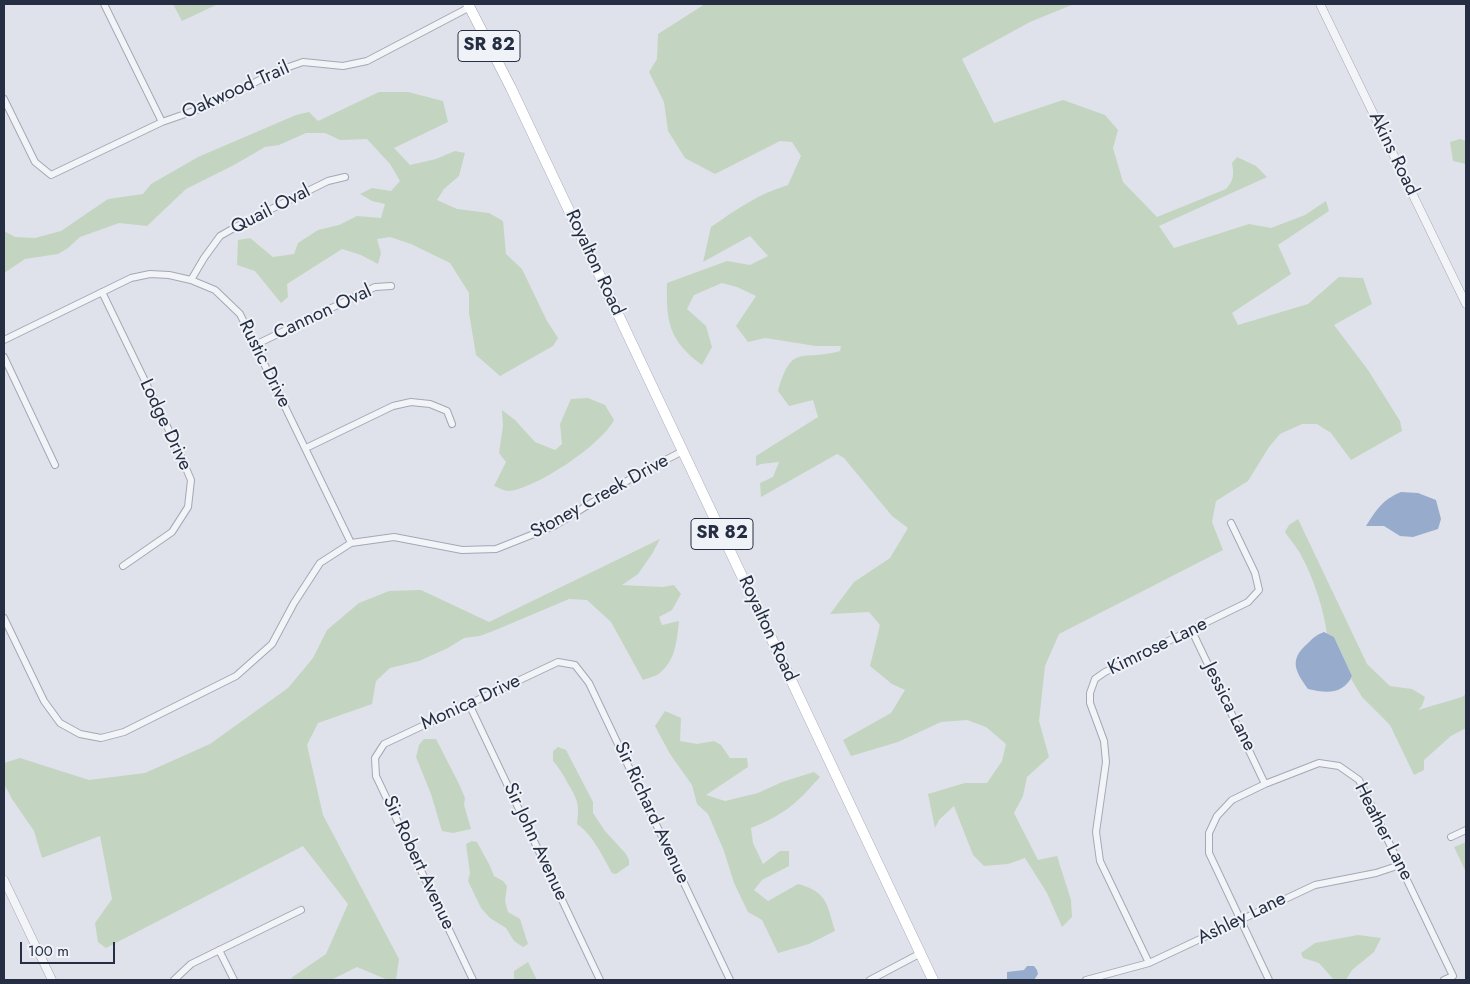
<!DOCTYPE html>
<style>
body{margin:0}
#map{position:relative;width:1470px;height:984px;overflow:hidden;background:#dfe2ea;font-family:Jost,sans-serif}
canvas{display:block}
.frame{position:absolute;inset:0;border:5px solid #262e43;pointer-events:none}
.scale{position:absolute;left:20px;top:942px;width:95px;height:22px;box-sizing:border-box;border:2px solid #262e43;border-top:0;padding-left:6px;font-size:15px;line-height:18px;white-space:nowrap;color:#262e43;-webkit-text-stroke:4px #eff2f7;paint-order:stroke}
</style>
<div id="map">
<canvas width="1470" height="984"></canvas>
<div class="frame"></div>
<div class="scale">100 m</div>
</div>
<script>
const c = document.querySelector('canvas').getContext('2d');
c.lineJoin = 'round';
function paint(path, color) {
  c.fillStyle = color;
  c.fill(path, 'evenodd');
}
function strokePath(path, color, width, dash) {
  c.strokeStyle = color;
  c.lineWidth = width;
  c.lineCap = dash ? 'butt' : 'round';
  c.setLineDash(dash || []);
  c.stroke(path);
}
function drawText(font, color, halo, rows, align = 'center') {
  c.font = font + ' Jost,sans-serif';
  c.lineWidth = 4;
  c.setLineDash([]);
  c.textBaseline = 'middle';
  c.strokeStyle = halo;
  c.fillStyle = color;
  for (const [text, x, y, turn = 0] of rows) {
    c.save();
    c.translate(x, y);
    c.rotate((+turn || 0) * Math.PI / 180);
    c.textAlign = isNaN(turn) ? turn : align;
    if (halo) c.strokeText(text, 0, 0);
    c.fillText(text, 0, 0);
    c.restore();
  }
}
const green = new Path2D(`
 M173,4h45l-36,17z
 M705,4h369l-44,18 -68,37 32,64 69,-23 42,15 13,15 -5,18 10,34 34,35 69,-28c8,-9 8,-14 6,-26l5,-6 19,9 11,11 -108,49 15,22 75,-24 22,4 34,-13 21,-14 3,10 -51,34 13,29 -59,39 6,12 70,-21 31,-27 24,1 9,26 -38,21 34,45 32,51 2,10 -51,29 -20,-27 -14,-9h-15l-22,10 -11,13 -21,34 -32,20 -4,21 11,28 -164,84 -14,32 -6,55 10,36 -22,20 -4,19 -9,17 24,47 19,-4 14,44 1,17 -10,10 -15,-34 -22,-35 -17,6 -24,2 -11,-11 -19,-49 -15,14 -4,8 -7,-34 37,-11h22l15,-22 4,-17 -20,-17 -19,-7 -26,2 -43,20 -47,14 -8,-16 48,-27 14,-23 -13,-6 -22,-18 10,-41 -11,-13 -39,2 24,-32 36,-24 18,-30 -16,-12 -48,-58 -7,-4 -76,43 -1,-14 13,-6 6,-15 -18,2 -5,2v-10l62,-39 -5,-17 -24,6 -11,-15c14,-49 23,-29 62,-40l1,-5h-25l-51,-8 -17,4 -12,-16 20,-30 -19,-9 -15,-4 -28,12 -7,14 19,17 6,21 -10,18c-33,-24 -36,-43 -35,-82l60,-22 23,4 18,-9 -18,-20 -47,26 8,-35c26,-18 47,-33 77,-42l13,-29 -9,-14 -12,-1 -65,33 -30,-16 -17,-27 -4,-29 -15,-30 8,-13 1,-25z
 M379,92h29l35,9 5,21 -54,26 16,17 26,-6 19,-8 10,2 -6,23 -15,13 -7,11 20,9 32,4 14,8 3,33 16,15 25,52 11,17 -5,8 -53,30 -24,-21 -7,-42v-20l-19,-30 -39,-19 -21,-7 -13,2 4,14 -3,11 -17,-9 -19,-6 -55,35 1,13 -7,6 -26,-32 -18,-6 1,-25 12,-2 23,19 21,-3 4,-11 20,-13 21,-5 18,-9 24,2 4,-14 -13,-3 -12,-7 12,-6 19,3 9,-10 -10,-17 -23,-25 -27,1 -15,-7h-19l-27,12 -14,2 -31,18 -48,24 -39,37 -28,-3 -39,14 -12,11 -10,6 -33,5 -21,14v-42l11,6 20,1 26,-7 47,-32 35,-5 8,-10 47,-27 98,-42 13,-3 9,9z
 M1460,139l6,2v23l-13,-3 -3,-19z
 M588,398l17,7 9,15c-13,25 -78,69 -106,71 -4,0 -10,-4 -14,-5l12,-24 -7,-9 4,-27 -1,-16 13,10 20,22 20,8 7,-6 -2,-20 11,-25z
 M1298,519l69,145 23,22 22,3 13,8 -3,9 -4,4 44,-13 4,-3v34l-15,8 -27,24v10l-10,5 -24,-50 -28,-28 -11,-18 1,-3 -18,-39 -7,-3c-4,-27 -13,-55 -26,-79 -4,-8 -11,-15 -16,-23l4,-7z
 M660,539l-8,15 -14,20 -16,11 41,2 11,-2 7,9 -9,16 -13,7 3,8 17,-4c-2,18 -3,38 -18,51 -4,4 -13,6 -18,8l-32,-58 -24,-22 -18,-1 -71,30 -18,7 -16,2 -16,10 -29,13 -29,7 -14,13 -4,23 -54,19 -11,22 16,70 76,144 -3,21h-8l-31,-13 -26,13h-37l-3,-2 35,-24 22,-50 -45,-58 -197,102 -8,-6 -3,-19 17,-24 -12,-63 -58,22 -8,-27 -22,-32 -8,-15v-21l16,-5 69,22 56,-7 65,-29 78,-56 25,-30 14,-28 32,-27 30,-12 32,-1 68,32z
 M665,711l16,7 -1,23 17,3 17,-3 7,4 9,13h17l1,9 -42,28 19,6 33,-8 24,-11 32,-10 6,5c-24,27 -35,37 -69,51l2,15 10,21 17,-13h9v15l-27,14 -8,10 14,11 30,-17c30,8 29,21 37,47l-26,13 -31,9 -16,-33 -14,-8 -14,-29 -10,-32 -16,-37 -11,-10 -5,-19 -22,-31 -15,-28z
 M424,739h12l23,45 6,14 -1,7 7,24 -18,4 -11,-2 -11,-37 -15,-37 3,-12z
 M558,747l8,3 27,52v11l12,18 21,23 3,6v5l-13,9 -4,-1c-9,-16 -19,-38 -35,-49 3,-21 0,-25 -10,-42 -4,-8 -8,-14 -14,-21v-10z
 M472,841l5,1 13,24 4,10 9,5 4,5 -2,15 3,11 12,7 8,25 -5,3 -9,-6 -8,-13 -16,-10 -9,-10 -13,-27 2,-8 -4,-29z
 M1466,842v30l-12,-25z
 M1358,935l23,3 -7,14 -22,18 -6,10h-12l-15,-17 -16,-5 -2,-5 14,-10z
 M528,962l9,18h-23v-9z`);
const water = new Path2D(`
 M1401,492l17,1 18,7 5,19 -3,10 -25,8 -13,-1 -16,-10h-18c11,-17 16,-26 35,-34z
 M1324,632l10,5 18,39c-9,19 -26,17 -44,13 -13,-18 -19,-29 -1,-45 6,-6 9,-9 17,-12z
 M1027,966h7l3,4 1,4 -4,6h-27v-8l17,-2z`);
const minor = new Path2D(`
 M104,4l58,118
 M4,99l31,63 16,13 111,-53 49,-17 66,-34 26,-9 40,4 24,-5 103,-54
 M191,280l13,-22 16,-22 21,-12 87,-43 17,-4
 M102,292l74,153 15,35 -3,27 -16,25 -49,34
 M4,340l127,-62 19,-4 19,1 22,5 24,10 25,24 111,229
 M255,345l120,-58 16,-1
 M4,357l51,108
 M306,448l87,-42 18,-4 19,2 17,7 5,13
 M4,618l40,83 16,22 20,11 21,4 23,-6 112,-56 36,-32 22,-41 26,-40 31,-20 43,-6 68,13 34,-1 58,-23 86,-53 43,-22
 M1192,631l73,153
 M469,704l131,276
 M1451,837l15,-7
 M219,950l15,30
 M1149,963l-49,-102 -4,-29 10,-70 -2,-21 -14,-38v-10l5,-14 10,-7 143,-70 11,-12 -4,-17 -24,-50
 M174,980l17,-16 110,-54
 M473,980l-97,-204 -1,-18 9,-14 174,-82 17,3 14,18 141,297
 M870,980l51,-27
 M1086,980l63,-17 166,-78 61,-12 24,-8
 M1269,980l-60,-127v-20l8,-17 15,-16 33,-16 54,-21 20,3 20,14 94,196 -9,4`);
const tertiary = new Path2D(`
 M1320,4l146,300
 M4,880l48,100`);
const primary = new Path2D(`
 M468,4l43,84 422,892`);
const shields = [
 [489,46,62],
 [722,534,62]
];
const shieldNames = [
 ["SR 82",489,46],
 ["SR 82",722,534]
];
const streetNames = [
 ["Oakwood Trail",236,91,-24],
 ["Akins Road",1393,154,64],
 ["Quail Oval",271,210,-27],
 ["Royalton Road",594,263,65],
 ["Cannon Oval",323,313,-25],
 ["Rustic Drive",264,364,64],
 ["Lodge Drive",165,425,65],
 ["Stoney Creek Drive",600,497,-29],
 ["Royalton Road",767,629,65],
 ["Kimrose Lane",1158,647,-26],
 ["Monica Drive",471,703,-25],
 ["Jessica Lane",1229,707,64],
 ["Sir Richard Avenue",651,813,65],
 ["Heather Lane",1383,832,63],
 ["Sir John Avenue",535,842,65],
 ["Sir Robert Avenue",418,863,65],
 ["Ashley Lane",1242,919,-26]
];
paint(green, '#c3d5c0');
paint(water, '#97accd');
strokePath(minor, '#a4a8b5', 8);
strokePath(tertiary, '#a4a8b5', 9);
strokePath(primary, '#9da5b7', 11);
strokePath(minor, '#f2f4f8', 6);
strokePath(tertiary, '#f2f4f8', 8);
strokePath(primary, '#fff', 10);
for (const [x, y, w] of shields) {
  const box = new Path2D();
  box.roundRect(x - w / 2, y - 15.5, w, 31, 4);
  c.fillStyle = '#eff2f7';
  c.fill(box);
  strokePath(box, '#262e43', 1);
}
drawText('bold 18px', '#262e43', null, shieldNames);
drawText('19px', '#262e43', '#eff2f7', streetNames);
</script>
